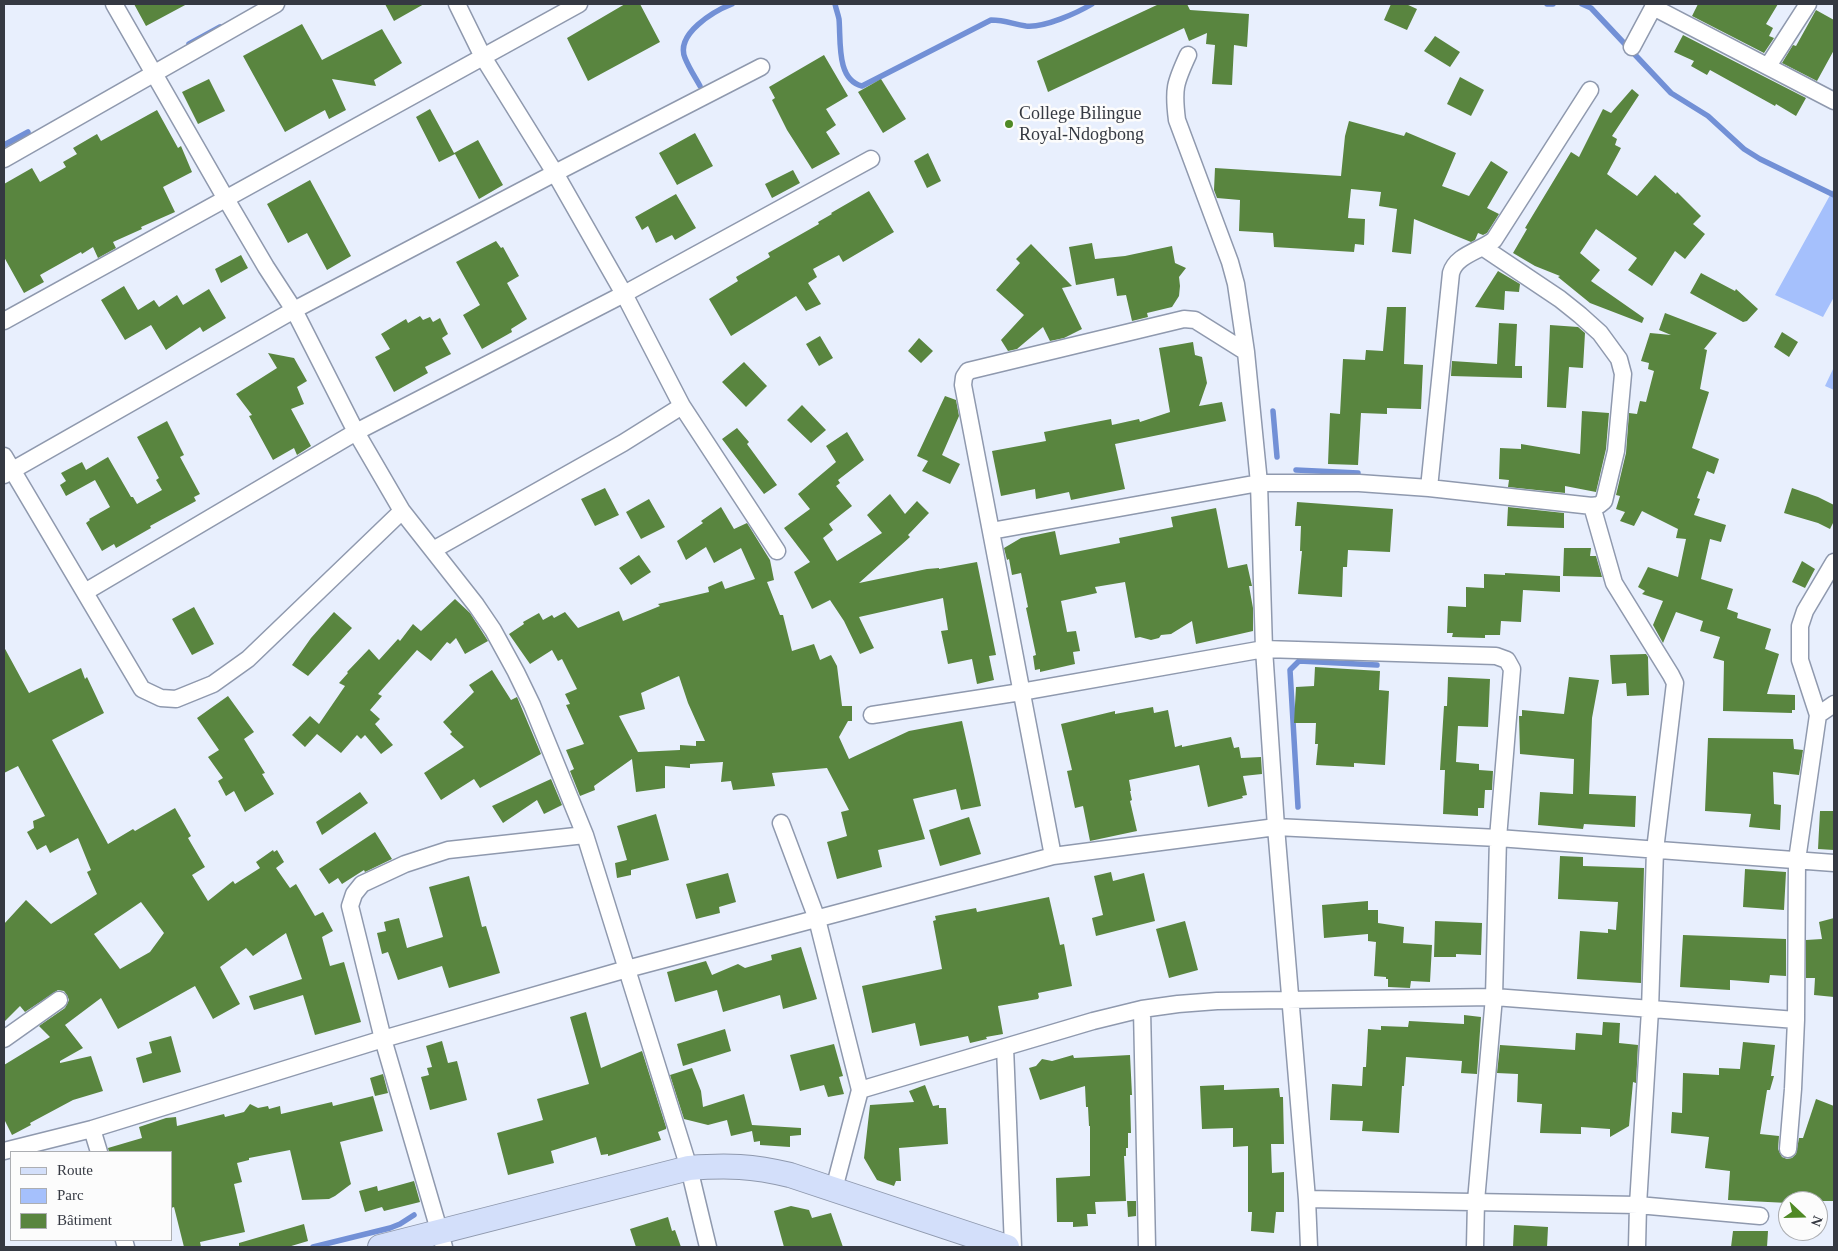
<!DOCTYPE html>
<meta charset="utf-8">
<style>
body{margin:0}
#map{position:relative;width:1838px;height:1251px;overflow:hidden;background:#e8effd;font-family:Georgia,serif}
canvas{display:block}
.frame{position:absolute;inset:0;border:5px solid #353942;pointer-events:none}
.legend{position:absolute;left:10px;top:1151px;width:162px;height:90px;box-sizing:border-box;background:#fcfcfc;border:1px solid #acaeb2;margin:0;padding:6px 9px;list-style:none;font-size:15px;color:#353942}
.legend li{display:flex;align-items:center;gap:10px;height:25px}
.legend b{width:25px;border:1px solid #acaeb2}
.north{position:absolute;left:1778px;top:1191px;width:50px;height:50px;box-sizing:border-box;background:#fcfcfc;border:1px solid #acaeb2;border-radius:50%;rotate:111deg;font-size:14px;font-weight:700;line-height:20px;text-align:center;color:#353942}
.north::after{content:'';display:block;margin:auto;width:18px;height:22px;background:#4f8925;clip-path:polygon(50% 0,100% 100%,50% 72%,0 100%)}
</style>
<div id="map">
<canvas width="1838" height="1251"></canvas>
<div class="frame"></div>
<ul class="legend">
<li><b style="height:6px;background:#d3dffa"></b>Route</li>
<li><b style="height:14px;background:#a5c0fc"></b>Parc</li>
<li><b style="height:14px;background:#59853f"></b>Bâtiment</li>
</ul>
<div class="north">N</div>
</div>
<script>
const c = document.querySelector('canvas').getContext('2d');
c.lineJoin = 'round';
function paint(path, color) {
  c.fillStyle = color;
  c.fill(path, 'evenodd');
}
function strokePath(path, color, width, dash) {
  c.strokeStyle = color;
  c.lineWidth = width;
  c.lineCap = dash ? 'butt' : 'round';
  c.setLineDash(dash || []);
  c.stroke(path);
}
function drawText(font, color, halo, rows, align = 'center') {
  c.font = font + ' Georgia,serif';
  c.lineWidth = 5;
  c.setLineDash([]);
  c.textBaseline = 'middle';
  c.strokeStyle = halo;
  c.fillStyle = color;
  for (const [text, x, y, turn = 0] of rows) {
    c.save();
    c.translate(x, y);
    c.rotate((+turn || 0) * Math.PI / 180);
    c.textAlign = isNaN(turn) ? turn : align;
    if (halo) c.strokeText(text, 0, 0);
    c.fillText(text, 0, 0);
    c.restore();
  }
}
const green = new Path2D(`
 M1834,188v109l-11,20 -48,-22z
 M1834,367v23l-9,-4z`);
const stream = new Path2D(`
 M835,4c1,5 3,10 4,15 2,21 -3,61 23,67l129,-66c15,0 21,4 35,6 18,2 51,-13 66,-22
 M1547,4h6
 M1582,4l9,4 80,85 37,23 36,33 16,10 74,36
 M189,44l31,-17
 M700,86c-5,-9 -11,-18 -15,-28 -10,-24 29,-47 47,-54
 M4,145l24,-13
 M1273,411l4,46
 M1296,470l62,3
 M1298,807l-8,-137 9,-9 78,4
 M313,1247l77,-19 10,-4 14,-9`);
const building = new Path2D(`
 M134,4h53l-41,22z
 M385,4h39l-30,17z
 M625,4h15l20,38 -72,39 -21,-43z
 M1159,4h28l3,6 59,4 -2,33 -13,-2 -2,40 -20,-1 3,-39 -9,-1 1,-11 -18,8 -5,-13 -136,64 -11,-31z
 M1391,4h15l11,5 -10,21 -23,-10z
 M1698,4h80l-12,20 7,4 -4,8 5,2 -10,15 -72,-37z
 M1816,10l18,10v30l-17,31 -35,-18 11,-18 3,1z
 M302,24l20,36 60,-31 20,34 -28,17 2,6 -44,-7 14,31 -17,9 -4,-9 -40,22 -42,-76z
 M1683,35l123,63 -10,18 -20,-12 -1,2 -65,-36 -3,5 -16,-9 3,-5 -20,-9z
 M1435,36l25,16 -10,15 -26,-16z
 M824,55l24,41 -22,13 10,16 -10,7 14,22 -28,15 -25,-39 -15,-30 3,-2 -6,-11z
 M1460,77l24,13 -13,26 -24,-12z
 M209,79l16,32 -27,13 -16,-32z
 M881,79l25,40 -23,14 -25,-41z
 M1632,89l7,6 -27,41 5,3 -2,6 6,3 -14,26 30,22 18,-21 21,19 1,-2 24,24 -8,8 12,10 -20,25 -10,-8 -23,35 -24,-16 9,-12 -41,-29 -16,24 20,17 -9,11 53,37 -2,5 -52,-20 -32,-26 2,-1 -25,-10 -22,-13 14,-24 -2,-1 46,-76 8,5 24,-48 8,4z
 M430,109l24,44 24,-13 25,45 -24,14 -24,-45 -16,8 -23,-45z
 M157,110l21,38 3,-2 11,26 -29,15 12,25 -34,15 1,2 -29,13 3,6 -18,10 -5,-11 -11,7 -1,-2 -41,23 4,7 -20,11 -20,-36v-73l28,-16 8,14 26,-15 -3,-5 14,-8 -4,-6 24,-14 4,7z
 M1349,121l55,15 2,-4 50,21 -14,33 27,10 22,-35 17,11 -21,36 12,6 -12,19 -4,2 -5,-2 -3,7 -4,2 -57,-23 -3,35 -19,-2 5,-43 -18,-3 2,-14 -30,-3 -3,29 17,1 -1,26 -9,-1 -1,8 -80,-5 -1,-14 -34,-2 1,-31 -23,-2 -3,-8 1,-22 126,8 4,-40z
 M695,133l18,33 -36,19 -18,-32z
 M928,153l13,28 -14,7 -13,-27z
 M793,170l7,13 -28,15 -7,-14z
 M310,180l41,76 -24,14 -20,-37 -19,10 -21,-39z
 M869,191l25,41 -51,30 -4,-7 -26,14 4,8 -9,6 13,21 -15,7 -10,-15 -65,40 -22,-37 29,-18 -2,-4 34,-20 -2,-4 51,-29 -1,-2 14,-8 -1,-1z
 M676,194l20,34 -21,12 -3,-5 -16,8 -8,-17 -6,4 -7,-13z
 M496,241l5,7 2,-1 16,29 -12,7 20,36 -16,10 1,3 -30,17 -19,-34 17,-10 -24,-43z
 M1092,243l3,16 30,-3 47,-10 3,17 11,5 -7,9 1,9 -1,10 -7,11 -25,6 1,4 -16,4 -6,-26 -9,1 -3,-18 -38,7 -7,-38z
 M1031,244l41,42 -10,2 20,41 -18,9 -14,3 -7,-14 -26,22 -9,2 -7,-11 23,-25 -28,-25 24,-27 -4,-4z
 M241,255l7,13 -27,15 -6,-14z
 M1498,271l22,13 -1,8 -14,-1 -1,19 -29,-3z
 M1701,273l34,18 1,-2 22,20 -11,12 -4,1 -53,-29z
 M124,286l14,24 16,-10 5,7 18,-12 6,10 26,-16 17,29 -23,14 -3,-5 -34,23 -15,-25 -26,15 -24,-40z
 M1387,307h19l-2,57 19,1 -2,44 -34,-1v6l-26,-1 -3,52 -30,-1 2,-51 10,1 3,-55 22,1 1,-10 17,1z
 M1665,313l52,20 -13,16 3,1 -7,39 9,3 -17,56 27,11 -5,15 -7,-3 -10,27 3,1 -6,16 32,10 -5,17 -11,-3 -9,40 32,10 -6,20 11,4 -1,5 34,11 -6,20 14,5 -12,40 28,1v15h-3v3l-69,-2 1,-50 -11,-3 7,-21 -20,-6 3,-10 -27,-9 -13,31 -10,-18 10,-24 -21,-7 3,-3 -7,-4 10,-20 30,10 8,-38 -10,-1 2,-9 -36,-18 -8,15 -14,-5 5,-9 -9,-3 4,-13 -4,-1 10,-42 3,-40 8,1 3,-13 6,1 8,-31 -6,-2 1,-6 -8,-2 9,-28 21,2 -12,-5z
 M420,316l3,4 7,-3 3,5 7,-4 8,16 -6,4 9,16 -26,13 3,6 -34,19 -19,-35 15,-8 -9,-15 25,-15 2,4z
 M1499,323l18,1 -2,42h7v12l-71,-2 1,-15 45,3z
 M1550,325l28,2 7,6 -2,35 -14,-1 -3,41 -19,-1z
 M1782,332l16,10 -9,15 -15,-10z
 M820,336l13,22 -14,8 -13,-22z
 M919,338l14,13 -12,12 -13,-12z
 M1193,342l2,13 7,2 5,26 -8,23 23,-4 4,19 -111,23 10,45 -54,11 -2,-8 -33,7 -1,-10 -34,7 -9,-45 54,-10 -2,-9 67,-13 1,6 27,-6 1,3 30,-10 -11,-64z
 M268,353l26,5 13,23 -10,6 7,17 -13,5 20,37 -14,9 -3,-7 -21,12 -24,-44 3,-1 -16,-21 41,-26z
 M744,362l23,24 -21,21 -24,-25z
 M945,396l11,4 3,16 -17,39 18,9 -10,20 -28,-13 6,-10 -11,-5z
 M802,405l24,25 -15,13 -24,-23z
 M1582,411l27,2 -3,36 -10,43 -31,-6v7l-57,-6 1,-7 -10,-1 1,-31 21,1v-5l59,10z
 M167,421l17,34 -4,2 20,37 -6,3 2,4 -46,25 1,2 -35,20 -2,-4 -12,7 -16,-28 4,-3 -1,-1 21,-12 -15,-27 -29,16 -6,-11 6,-4 -5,-8 21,-11 4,8 22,-13 23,40h2l4,7 25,-14 -6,-10 3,-2 -22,-41z
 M737,428l12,14 -2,2 30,41 -13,9 -42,-55z
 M847,432l17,28 -26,20 2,3 -4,3 16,20 -23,18 4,6 -10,8 14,23 45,-28 -15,-18 23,-21 15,20 12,-13 12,12 -21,22 2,2 -51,46 68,-14 12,-1v1l38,-7 19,93 -7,1 5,24 -17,4 -5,-25 -24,5 -7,-33 7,-1 -5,-32 -84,19 15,31 -14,6 -16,-33 -14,-21 -18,9 -18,-37 16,-10 -26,-34 26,-19 -12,-15 38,-32 -10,-16z
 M605,488l14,27 -24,11 -14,-27z
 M1792,488l26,9 16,8v16l-4,8 -12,-6 -34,-10z
 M649,499l16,28 -24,12 -15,-27z
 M1297,502l96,7 -3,43 -42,-2 -1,17h-4l-1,30 -44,-3 4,-43h-2l1,-25h-6z
 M721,507l13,22 13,-6 23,37 4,20 -7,2 13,33h3l9,36 22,-7 6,16 11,-5 6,11 5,40h10v15h-4l-9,16 10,22 60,-28 53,-10 19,85 -20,4 -5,-21 -43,10 12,40 -47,11 4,17 -45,12 -10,-37 20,-6 -6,-24 8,-2 -22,-42 -55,5 3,13 -42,4 -2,-9 -10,1 2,-20 -33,2v4l-25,-2v22l-29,4 -4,-33 -38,27 1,4 -15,6 -10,-25 4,-2 -8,-19 18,-6 -18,-39 4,-1 -5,-10 12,-5 -15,-30 -4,2 -6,-11 -22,14 -21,-30 15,-10 -1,-2 16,-9 4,7 9,-5 2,3 11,-6 13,16 41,-17 4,10 37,-15 -2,-2 51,-12 -1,-5 14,-6 3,8 30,-10 -14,-31 -27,15 -8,-16 -20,13 -9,-19 26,-18 -2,-2zM679,676l9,27 17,38h-9v5l-16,-1v5l-42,2 -19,-36 26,-7 -4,-16z
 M1508,507l56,6v15l-57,-2z
 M1216,508l12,60 19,-4 5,22h-3l4,22v23l-57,13 -4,-23 -21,13 -10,1 -2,3 -8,2 -11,-3 -5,1 -10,-56 -30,5 2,6 -36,8 6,31 9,-1 4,20 -7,1 2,12 -35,8v-3l-5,1 -2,-14 3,-1 -10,-47 2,-1 -7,-34 -9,2 -3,-16 -2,1 -3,-12 17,-10 34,-7 5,24 60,-12 -1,-5 54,-11 -2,-10z
 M1564,548h27l-1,8h6l6,21 -39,-1z
 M639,555l12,17 -20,13 -12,-17z
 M1802,561l13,8 -10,19 -13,-6z
 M1505,573l55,3v16l-37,-2 -2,32 -20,-1 -1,14h-15v3l-33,-1 1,-4h-6l1,-27 18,1v-20l18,1v-14l21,1z
 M455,599l15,14 18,28 -23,13 -9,-16 -6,6 -3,-2 -16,19 -14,-11 -39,44 4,2 -12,14 10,9 -5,5 18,21 -12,9 -16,-19 -4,4 -4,-4 -16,18 -24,-19 -12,13 -13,-12 18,-19 9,8 26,-38 -6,-3 9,-10 -1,-1 22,-23 10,11 19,-21 2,2 13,-17 8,7z
 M194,607l20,37 -22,11 -20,-36z
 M334,612l18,16 -44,48 -16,-11 19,-27z
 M4,647l25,46 52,-25 4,11 2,-2 17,36 -52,27 56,104 25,-15 2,2 40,-23 16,28 -3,2 17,29 -13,8 16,26 25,-20 2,3 25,-16 -4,-6 17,-12 1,2 3,-2 7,12 -8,6 14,20 6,-4 19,32 8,-4 10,19 -11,6 8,29 14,-4 17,60 -46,13 -12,-40 -49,15 -5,-14 53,-17 -16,-46 -33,23 -7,-8 -26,19 20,37 -27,15 -18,-33 -77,43 -17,-31 -36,27 18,23 -23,13v2l31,-7 12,35 -30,9 -43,23 1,2 -19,10 -8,-16v-54l46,-28 -11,-11 26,-18 4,-8 -2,-5 -3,-4 -6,-1 -33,22 -5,-6 -16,16v-98l22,-24 25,24 46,-30 -10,-22 4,-2 -13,-32 -28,15 -4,-8 -9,5 -10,-18 7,-4 -1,-7 12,-5 -27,-50 -14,7zM141,902l23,31 -14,19 -30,17 -26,-35z
 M1646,654l2,3 1,38 -22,1 -1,-13 -14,1 -2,-29z
 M1315,667l65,4 -1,19 10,1 -4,74 -31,-2v4l-38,-2 2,-21h-3l1,-21h-22l2,-36 18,-1z
 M492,670l19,30 6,-3 24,57 -61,34 -6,-9 -33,21 -17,-27 40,-26 -14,-13 2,-2 -9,-10 31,-30 -5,-7z
 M1448,677l42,2 -2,48 -30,-1 -2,36 23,2v6l14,1 -1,19h-7l-1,18h-6v8l-35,-2 2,-44h-5l4,-64h3z
 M1569,677l30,3 -7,38 -3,76 47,2 -1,31 -51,-3 -1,5 -45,-4 2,-33 33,2 1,-35 -54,-5 -1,-38h3v-6l42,4z
 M228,696l26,36 -10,7 21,34 -3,1 12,20 -29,18 -11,-21 -8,5 -8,-15 5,-3 -15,-21 11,-7 -22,-32z
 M1153,707l1,6 14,-3 7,37 7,-2v2l49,-10 3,11 5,-1 2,11 20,-1 1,17 -19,2 4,19 -5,1 1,2 -35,9 -9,-42 -70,15 2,11h-1l2,9 -2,1 7,30 -47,10 -7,-35 -8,2 -8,-37 5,-1 -11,-46 54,-13v3z
 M1708,738l85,1 1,10 9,1 -4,25 -26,-3 1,32 7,1 -1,25 -31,-3 2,-13 -46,-3z
 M551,779l11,26 -18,9 -7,-14 -34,23 -11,-17z
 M360,792l8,11 -46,32 -6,-13z
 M1820,811h14v39l-16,-1z
 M656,814l13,46 -38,10v5l-14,3 -2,-15 12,-3 -10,-34z
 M969,817l12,37 -41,12 -11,-36z
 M375,832l17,27 -27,13 -1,-2 -22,14 -4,-6 -9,6 -10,-15z
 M1560,856l23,1v9l61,2 -3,115 -64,-4 3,-48 28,2v-4l8,1 2,-28 -60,-3z
 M1745,869l41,3 -2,38 -41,-3z
 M1111,872l2,9 31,-8 11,48 -59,15 -4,-18 11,-3 -9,-39z
 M728,873l8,29 -17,5 1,6 -24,6 -10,-35z
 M469,876l13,51 4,-1 14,47 -51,15 -7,-22 -44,14 -10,-28 -6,2 -5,-21 9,-2 -2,-9 15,-4 8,30 36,-11 -14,-50z
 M1049,897l11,48 4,-1 8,42 -34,7 1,4 -1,2 -40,7 5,28 -17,3 1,2 -17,4 -2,-7 -48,10 -5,-23 -43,10 -10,-47 80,-17 -9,-48 3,-1 -1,-4 41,-8 1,4z
 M1368,901v9h10v13l26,4 -1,16 29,2 -2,37 -19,-1 -1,7 -22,-1v-8h-2v-2l-12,-1 2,-34 -8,-1v-7l-44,4 -2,-33z
 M1834,918v79l-20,-2 1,-17h-9v-38l16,-1 -3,-17z
 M1185,921l13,49 -29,8 -13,-49z
 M1435,921l47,2 -1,32 -25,-1v3h-22z
 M1683,935l103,4v37l-16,-1 -1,8 -39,-3v10l-50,-3z
 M801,947l16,52 -34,10 -3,-14 -57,17 -6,-22 -42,12 -8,-30 39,-11 6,14 26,-11 7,4 27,-8 -1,-5z
 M586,1012l15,56 41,-17 24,76v2l-8,3 3,8 -53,16v-2l-7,1 -5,-18 -45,14 3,12 -46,12 -11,-42 46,-13 -6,-21 52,-15 -19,-67z
 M1464,1015l17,2 -4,57 -16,-1 1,-12 -56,-4 -2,29h-2l-3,47 -37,-2 1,-10 -33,-1 2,-36 30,2 1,-19h3l2,-38 13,1v-4l27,1 1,-6 55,3z
 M1603,1022l17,1 -1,20 19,2 -2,38 -3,-1 -4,44 -19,11v-8l-29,-2v7l-41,-1 2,-29 -25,-2 1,-28 -21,-1 3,-28 75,5 1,-17 26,2z
 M725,1029l6,22 -48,15 -6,-22z
 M171,1036l10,36 -38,11 -7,-25 16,-5 -3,-11z
 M442,1041l6,22 9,-2 10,39 -37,10 -9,-33 8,-2 -2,-7 5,-1 -6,-21z
 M1743,1042l32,3 -4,31h3l-4,14h-3l-7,44 19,2 -1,13 4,8 5,2 5,-1 4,-4 3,-16h4l13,-39 18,7v95h-46v2l-60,-3 2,-29 -25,-3 4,-31 -38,-4 1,-21 10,1 1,-40 36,2v-7l21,1z
 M834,1044l9,32 -4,1 5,17 -16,3 -4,-12 -24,6 -10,-36z
 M1073,1055l1,3 56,-3 2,40h-2l1,38h-3v15h-2v8h-2l2,45 -31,1 1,12h-9l1,12 -15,1v-5h-16l-1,-44 34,-2v-50h-1l-1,-19h-2l-1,-21 -45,14 -11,-32 7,-2 6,-7 10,2z
 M692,1068l9,23 2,16 41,-13 8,31 49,3v7l-11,1v11l-30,-2v-4l-6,1 -2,-11 -21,5 -4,-16 -19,5 -24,-6 -14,-44z
 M383,1074l5,19 -13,3 -5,-18z
 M925,1085l8,21 6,-1v3h7l2,36 -49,4 2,33h-5l-2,5 -17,-6 -13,-22 6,-53 44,-3 -5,-11z
 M1224,1085v5l55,-2 1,9h3l1,47h-13l1,29 12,-1v40h-8l-2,21 -23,-2 1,-19h-4v-66l-15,1v-19l-31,1 -2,-43z
 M373,1096l10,35 -43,11 11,42 -16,12 -6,3 -27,1 -12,-50 -41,8v2l-12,3 5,19 -8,2 11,48 -45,10 1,5h-17l-10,-40 -3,1v-56h-62l-1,-4 34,-10 -3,-11 27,-9 10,-1 1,9 47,-12 1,3 19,-5 6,-8 8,4 10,-2 1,3 11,-3 1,8 51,-12 1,4z
 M414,1181l6,21 -36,9 -2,-4 -17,5 -6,-21 18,-5 1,5z
 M1127,1201h9v15l-8,1z
 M791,1206l18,4 3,8 19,-5 12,34h-59l-10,-36z
 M668,1217l4,14 3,-1 6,17h-45l-6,-18z
 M304,1224l4,17 -20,6h-49v-4z
 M1514,1225l34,2 -1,20h-34z
 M1733,1231h35l-1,16h-36z`);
const street = new Path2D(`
 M114,4l112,195 40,68 28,43 62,122 46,79 74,94 17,25 23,42 16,33 53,130 104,333 19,79
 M457,4l26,53 72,116 69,121 58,112 95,145
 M1653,7l181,94
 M1632,47l23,-43
 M1188,55c-13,28 -15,34 -11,65l53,142 6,22 10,68 13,131 5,166 12,178 31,372 2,48
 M1768,66l40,-62
 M4,159l272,-155
 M4,321l575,-317
 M4,456l138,233 19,9 15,1 37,-15 35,-25 154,-148
 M4,475l290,-165 261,-137 206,-106
 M1429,488l22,-215c5,-18 29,-22 43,-33l96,-150
 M1592,506l22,77 57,92 4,8 -20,167 -5,160 -12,195 -1,42
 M991,531l268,-48h100l70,5 163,18 7,-1 5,-4 12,-50 7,-77 -4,-15 -19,-26 -20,-18 -20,-16 -76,-51
 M433,550l190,-107 59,-37
 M85,592l271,-160 268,-138 247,-135
 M872,715l149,-23 243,-43 232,7 11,4 5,9 -14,169 336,25
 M1818,715l16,-11
 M781,823l36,96 43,171 -26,99
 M1053,856l-90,-471 1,-8 4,-6 216,-52 11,1 51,32
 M1142,1009l5,238
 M4,1039l55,-39
 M1005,1047l8,200
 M860,1090l233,-69 49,-12 36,-5 39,-3 277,-4 302,23
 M92,1129l7,23
 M1788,1149l5,-60 3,-69 1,-160 21,-145 -18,-55v-34l5,-15 29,-49
 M4,1151l88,-22 291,-90 244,-70 426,-113 223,-29 222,11 -4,159 -18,204 -1,46
 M1307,1199l331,6 122,11
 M124,1240l2,7
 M444,1247l-61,-208 -33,-133 4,-12 8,-10 43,-20 43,-14 137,-15`);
const secondary = new Path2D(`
 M380,1247l309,-79c39,-3 63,-2 101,7l217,72`);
const markers = [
 [1009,124,5,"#4f8925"]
];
const poiNames = [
 ["College Bilingue",1019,114],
 ["Royal-Ndogbong",1019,135]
];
paint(green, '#a5c0fc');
strokePath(stream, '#7290d6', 5.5);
paint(building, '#59853f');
strokePath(street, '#8f99ae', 19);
strokePath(secondary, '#8f99ae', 26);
strokePath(street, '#fff', 16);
strokePath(secondary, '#d3dffa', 24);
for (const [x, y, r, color] of markers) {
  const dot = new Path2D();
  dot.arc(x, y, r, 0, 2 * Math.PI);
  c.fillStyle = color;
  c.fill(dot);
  strokePath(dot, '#fcfcfc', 2);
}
drawText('18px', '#353942', '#fcfcfc', poiNames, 'left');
</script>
